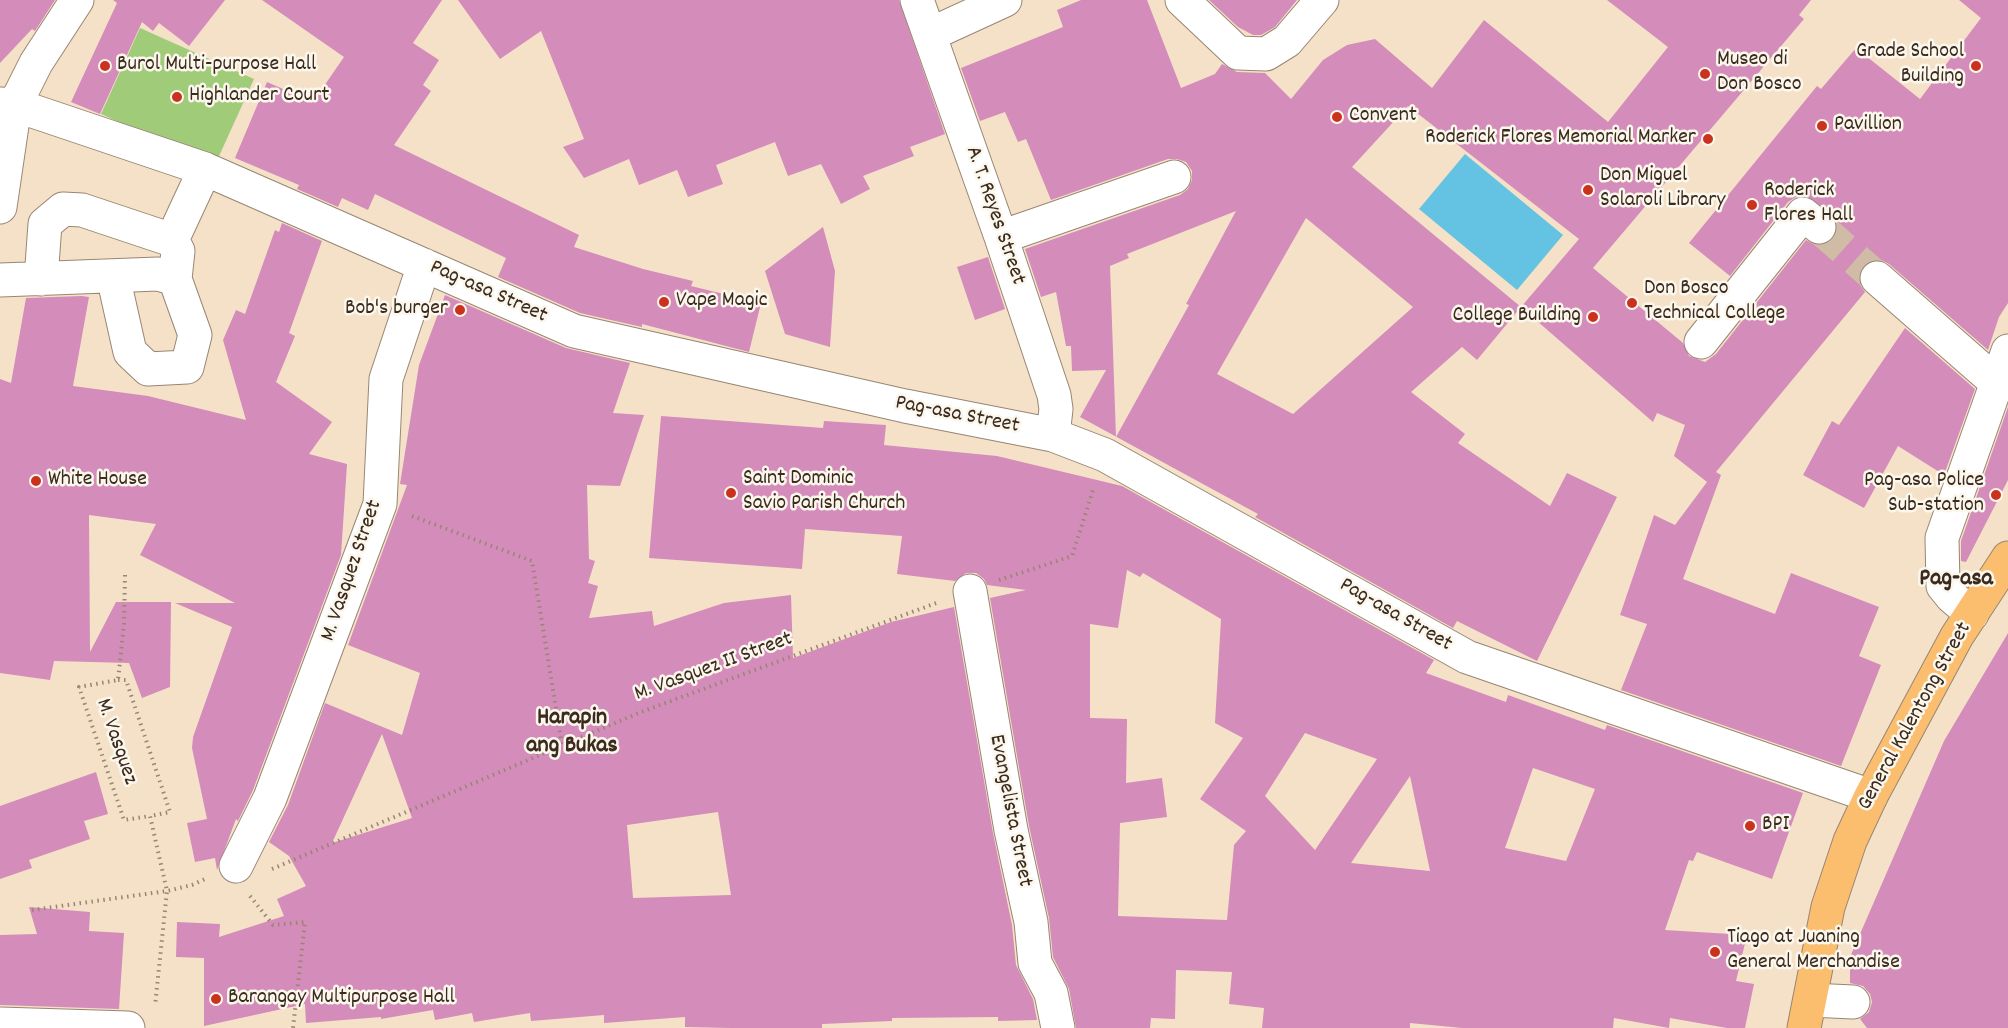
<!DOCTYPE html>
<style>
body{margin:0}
canvas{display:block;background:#f5e1c8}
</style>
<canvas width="2008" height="1028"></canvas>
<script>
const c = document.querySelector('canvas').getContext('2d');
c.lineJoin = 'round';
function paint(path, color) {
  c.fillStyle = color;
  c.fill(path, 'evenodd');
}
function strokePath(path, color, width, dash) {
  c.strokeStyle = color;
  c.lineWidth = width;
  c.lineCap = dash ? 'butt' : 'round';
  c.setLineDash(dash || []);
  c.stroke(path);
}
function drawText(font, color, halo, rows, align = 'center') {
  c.font = font + ' Dekko,sans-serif';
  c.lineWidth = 5;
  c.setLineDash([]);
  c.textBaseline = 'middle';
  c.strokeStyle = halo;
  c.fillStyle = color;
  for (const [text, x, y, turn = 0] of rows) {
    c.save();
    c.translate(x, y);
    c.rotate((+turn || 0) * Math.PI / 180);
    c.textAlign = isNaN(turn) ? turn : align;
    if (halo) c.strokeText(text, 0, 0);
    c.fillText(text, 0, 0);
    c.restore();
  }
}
const green = new Path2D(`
 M140,28l114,51 -39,86 -114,-51z`);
const water = new Path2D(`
 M1465,154l98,81 -46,55 -98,-81z`);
const building = new Path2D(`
 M0,0h55l-20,31 -3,-2 -32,34z
 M113,0h112l-36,46 -30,-23 -6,8 -11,-9 -42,92 -29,-12 46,-99z
 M262,0h180l-29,43 26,17 -16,25 8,6 -37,54 185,90 -5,12 69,22 50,12 -2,5 70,17 -12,49 -107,-28v3l-62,-14 -82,-36 8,-19 -131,-64 -7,16 -26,-12 -4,9 -41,-18 2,-4 -64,-27 32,-76 46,20 31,-45z
 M458,0h441l46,134 -35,13 4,9 -51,20 7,13 -29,15 -20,-40 -33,12 -13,-34 -59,23 7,19 -35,13 -11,-27 -38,15 -10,-26 -45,19 -21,-31 21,-8 -43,-108 -41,28z
 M1081,0h66l34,88 34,-14 7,-10 15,8 28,1 26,26 32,-39 24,-15 28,-6 57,49 52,-68 124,102 60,-75 -61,-47h204l-12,15 5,4 -211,249 90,75 6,13 16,6 11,-8 90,-114 9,5h10l8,-6 4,-8v-10l-6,-8 -26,-18 -9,2 -8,5 -58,74 -41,-33 128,-157 4,3 35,-41 64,51 61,-81 -22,-18h49v303l-9,14 -11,33 -99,-86 -8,-4h-9l-9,5 -4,10 1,10 5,7 -149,180 5,3 -38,104 92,35 16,-41 88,34 -20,49 22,9 -40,101 -220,-76 26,-66 -27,-9 34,-100 21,10 32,-43 -33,-26 11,-31 -28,-12 -4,9 -132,-115 -44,53 -15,-13 -51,45 54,42 -7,9 92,63 17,-33 50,24 -80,164 -80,-40 -4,7 -198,-111 3,-3 -178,-97 26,-47 -34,1 -1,-25h-5l-10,-54 -15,5 -16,-48 155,-54 8,-6 4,-9v-9l-6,-9 -9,-3h-9l-117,41 -25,-61 -8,3 -13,-30 -25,9 -19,-53 102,-41 -6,-17zM1408,106l171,133 -58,68 -169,-140zM1236,211l-50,93 3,1 -73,132 -6,-171 19,-8 -2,-4zM1306,218l107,89 -120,107 -76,-40z
 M1209,0h88l-22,27 -14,8h-8l-15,-8z
 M282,223l40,18 -33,92 6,3 -19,46 56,40 -23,32 38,10 -6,91 -88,235 -15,31 -2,-2 -19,51 -2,-12 -20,4 -8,-39 20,-4 -15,-71 1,-11 39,-110 -57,-24h60l-95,-48 16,-31 -67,-9 1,137 26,-50h55l-1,85 -28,11 -13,-35 -75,-2 -4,19 -50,-7v-294l11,4 15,-85 56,-2 7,1 -16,89 75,10 98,24 -23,-80 13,-30 9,4 30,-84 4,2z
 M823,227l12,44 -5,76 -45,-13 -20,-63z
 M988,257l17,52 -30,11 -18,-53z
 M445,295l121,53 64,15 -17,50 31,2 -24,71 -33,-1 2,74 6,2 -7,22 10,3 -9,32 63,-7 2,15 70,-23 67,-8 2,63 98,-36 63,-15 39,226 19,92 4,40 17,34 4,21 -39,1v-4l-106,1v3l-70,3v4h-91l-46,-1v-10l-81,6v-8l-73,6 -1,-8 -56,9 -2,-9 -37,7 -2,-10 -52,9v-2l-75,6 -1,-19 -101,22v-68l-28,-1 1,-35 43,2 -1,13 65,-21 -7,-17 29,-13 -17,-30 -20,-14 19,-37 37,-102 77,32 18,-62 -72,-28 59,-160 -7,-1 19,-119zM382,734l30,84 -80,25zM718,812l13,83 -98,3 -6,-73z
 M1905,328l70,61 -31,86 -46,-29 -34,62 -61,-33 29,-54 7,4z
 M2008,407v73l-42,82 -5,-1v-20z
 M661,416l162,12 1,-7 62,4 -2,20 113,11 125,30 312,174 -8,13 80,29 2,-7 97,35 2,-5 196,68 -31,86 -75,-27 -4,9 -4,-1 -24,70 82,5 -11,46 18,3 -9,44h-18l-57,-10 -1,10 -55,-10 -1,10h-151l-52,-5v5h-148l2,-20 -35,-4 3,-32 -56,-2 -1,49 -24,-1 -1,10h-74l-7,-39 -16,-32 -4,-39 -20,-92 -39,-228 36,-8 -39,-5 -3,-6 -8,-6h-10l-11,8 -58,-7 5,-38 -97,-7 -3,40 -153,-11zM1127,570l13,7 3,-4 78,46 -6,104 28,15 -43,61 46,32 -12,14 -7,75 -109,-4 2,-93 47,-6 -5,-39 -36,5 1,-64 -37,-1v-94l28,4zM1305,733l72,26 -62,91 -50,-54zM1533,768l62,21 -29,72 -61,-13zM1410,776l20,95 -79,-8z
 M2008,633v395h-141l-7,-9 9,-7 3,-10 -2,-8 -7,-8 -13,-3v-26l94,-216z
 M96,772l12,42 -24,7 6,18 -61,21 3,8 -32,11v-73z
 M29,907l61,5 -1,19 35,2 -5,76 -119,-4v-70l37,-1z`);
const minorTunnel = new Path2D(`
 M1819,227l58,51`);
const path = new Path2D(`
 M412,516l120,45 30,184
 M125,575l-1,49 -6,56 -39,7 45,133 26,-4
 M999,580l73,-24 22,-69
 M118,680h8l44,132 -20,4 17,75 -12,115
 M272,869l369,-157 298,-110
 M250,896l23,29 32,-3 -12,106
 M32,910l135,-19 25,-6 13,-6`);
const minor = new Path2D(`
 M917,0l84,237 53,158 2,14 -3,26
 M1182,0l56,53 28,1 21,-13 35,-41
 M931,34l74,-34
 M0,104l15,1 190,64 369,162 331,75 148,29 52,20 362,202 404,139
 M0,207l15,-102 21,-42 41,-63
 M1001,237l173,-60
 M172,240l33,-71
 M1877,278l120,105
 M41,279l4,-55 18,-15 19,1 90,30 6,11 -3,28
 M0,280l158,-6 17,5 20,56 -8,32 -39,2 -18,-17 -17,-76
 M1701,342l102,-128 16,13
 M970,591l41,239 20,92 4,41 16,30 7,35
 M1972,614l-20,-17 -9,-11 -1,-48 66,-187
 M236,866l34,-68 110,-294 6,-125 38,-114
 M1810,1000l43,2
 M0,1024l128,4`);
const major = new Path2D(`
 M1804,1028l24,-121 22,-66 21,-45 86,-160 51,-78`);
const markers = [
 [105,66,6,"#c8321e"],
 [1976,66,6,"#c8321e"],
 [1705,74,6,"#c8321e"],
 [177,97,6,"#c8321e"],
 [1337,117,6,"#c8321e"],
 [1822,126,6,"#c8321e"],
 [1708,139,6,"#c8321e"],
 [1588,190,6,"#c8321e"],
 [1752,205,6,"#c8321e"],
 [664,302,6,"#c8321e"],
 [1632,303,6,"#c8321e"],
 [460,310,6,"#c8321e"],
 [1593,317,6,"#c8321e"],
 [36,481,6,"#c8321e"],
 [731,493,6,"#c8321e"],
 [1996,495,6,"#c8321e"],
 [1750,826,6,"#c8321e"],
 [1715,952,6,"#c8321e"],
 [216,999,6,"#c8321e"]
];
const poiNames = [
 ["Grade School",1964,53,"right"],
 ["Building",1964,78,"right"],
 ["Museo di",1717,61],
 ["Don Bosco",1717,86],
 ["Burol Multi-purpose Hall",117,66],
 ["Highlander Court",189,97],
 ["Convent",1349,117],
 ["Pavillion",1834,126],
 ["Roderick Flores Memorial Marker",1696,139,"right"],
 ["Don Miguel",1600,177],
 ["Solaroli Library",1600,202],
 ["Roderick",1764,192],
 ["Flores Hall",1764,217],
 ["Don Bosco",1644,290],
 ["Technical College",1644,315],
 ["Vape Magic",676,302],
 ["Bob's burger",448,310,"right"],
 ["College Building",1581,317,"right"],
 ["Saint Dominic",743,480],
 ["Savio Parish Church",743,505],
 ["White House",48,481],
 ["Pag-asa Police",1984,482,"right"],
 ["Sub-station",1984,507,"right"],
 ["BPI",1762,826],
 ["Tiago at Juaning",1727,939],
 ["General Merchandise",1727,964],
 ["Barangay Multipurpose Hall",228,999]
];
const streetNames = [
 ["A. T. Reyes Street",994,216,71],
 ["Pag-asa Street",488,293,24],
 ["Pag-asa Street",957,416,11],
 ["M. Vasquez Street",353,571,-71],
 ["Pag-asa Street",1395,616,30],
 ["M. Vasquez II Street",714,668,-20],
 ["General Kalentong Street",1916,717,-61],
 ["M. Vasquez",115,742,71],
 ["Evangelista Street",1009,811,79]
];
const neighbourhoodNames = [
 ["Pag-asa",1956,581],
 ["Harapin",572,720],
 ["ang Bukas",572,748]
];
paint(green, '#a0cc7a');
paint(water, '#64c2e2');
paint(building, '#d48cba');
strokePath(minorTunnel, '#d0bca6', 33, [33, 16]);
strokePath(minor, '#988673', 35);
strokePath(major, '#988673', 35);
strokePath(path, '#988673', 4, [1.5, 4.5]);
strokePath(minor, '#fff', 33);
strokePath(major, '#fabe6e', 33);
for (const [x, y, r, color] of markers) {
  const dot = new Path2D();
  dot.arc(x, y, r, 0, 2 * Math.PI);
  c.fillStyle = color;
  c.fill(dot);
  strokePath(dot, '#fbf7ec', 2);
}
drawText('22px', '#3b2a1e', '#fbf7ec', poiNames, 'left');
drawText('22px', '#3b2a1e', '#fbf7ec', streetNames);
drawText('bold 24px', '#3b2a1e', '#fbf7ec', neighbourhoodNames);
</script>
